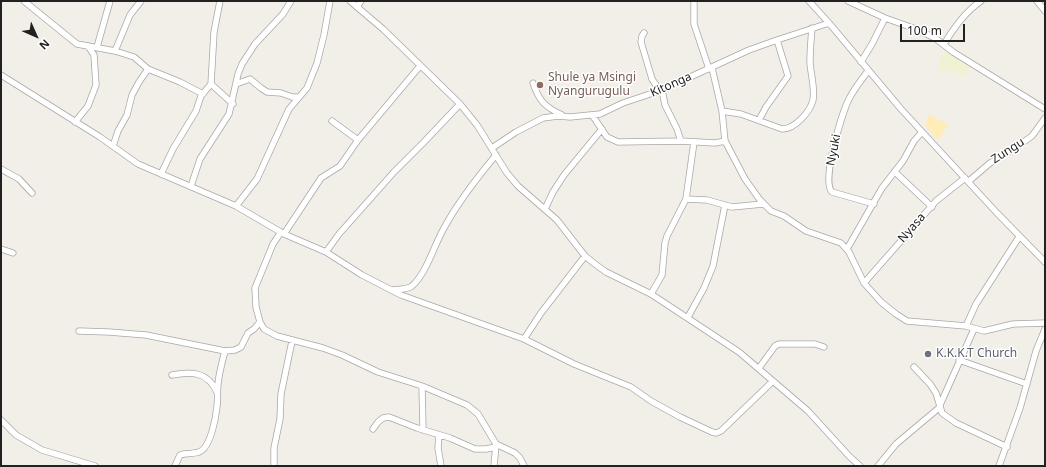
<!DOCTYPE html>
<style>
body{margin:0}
#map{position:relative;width:1046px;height:467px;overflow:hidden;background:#f2eee8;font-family:"Noto Sans",sans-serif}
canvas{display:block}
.frame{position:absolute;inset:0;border:2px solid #212121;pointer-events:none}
.north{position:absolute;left:16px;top:16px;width:40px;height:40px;-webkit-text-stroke:3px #fff;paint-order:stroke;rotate:135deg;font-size:11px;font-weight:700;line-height:16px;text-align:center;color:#212121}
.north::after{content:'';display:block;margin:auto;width:14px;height:18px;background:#212121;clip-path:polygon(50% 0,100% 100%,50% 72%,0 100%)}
.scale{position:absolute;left:900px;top:24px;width:65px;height:18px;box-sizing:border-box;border:2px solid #212121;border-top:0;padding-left:5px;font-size:12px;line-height:14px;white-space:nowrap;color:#212121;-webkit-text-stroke:3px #fff;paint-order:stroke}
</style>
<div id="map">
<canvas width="1046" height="467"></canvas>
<div class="frame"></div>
<div class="north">N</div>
<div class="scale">100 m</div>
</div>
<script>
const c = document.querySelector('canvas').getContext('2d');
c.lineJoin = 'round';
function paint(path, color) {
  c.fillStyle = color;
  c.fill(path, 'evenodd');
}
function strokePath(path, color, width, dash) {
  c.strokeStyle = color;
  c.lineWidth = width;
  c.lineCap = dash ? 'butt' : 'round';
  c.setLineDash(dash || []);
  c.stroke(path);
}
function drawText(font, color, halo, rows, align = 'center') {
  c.font = font + ' "Noto Sans",sans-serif';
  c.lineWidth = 3;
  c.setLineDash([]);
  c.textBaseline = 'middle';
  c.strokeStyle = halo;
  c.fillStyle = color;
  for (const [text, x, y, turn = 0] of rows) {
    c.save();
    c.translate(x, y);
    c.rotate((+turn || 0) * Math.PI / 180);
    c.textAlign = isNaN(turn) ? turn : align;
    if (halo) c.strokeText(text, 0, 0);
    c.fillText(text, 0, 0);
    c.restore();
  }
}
const farmland = new Path2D(`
 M946,48l25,17 -6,12 -9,-4 -18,-3 3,-13z`);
const sand = new Path2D(`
 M929,114l19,11 -10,15 -13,-14z`);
const minor = new Path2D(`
 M24,1l53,43 38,7 19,6 14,12 32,13 23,12
 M350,1l33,28 77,75 17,21 30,48 11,13 39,34 28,36 10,8 11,8 45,22 88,58 69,59 41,45 11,10
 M694,1v23l15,45
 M809,1l20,22 72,86 96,104 48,49
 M848,1l37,17 31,11 19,9 18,14 92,57
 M1037,1l8,10
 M357,7l4,-6
 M644,33l-2,3 -1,6 11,37 8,12
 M944,44c10,-16 21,-32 37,-43
 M97,47l13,-46
 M115,51l15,-36 11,-14
 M861,62l11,-18 13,-26
 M712,68l10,43 3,30 20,38 15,21 11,11 13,5 22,15 35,12 8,9 15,31 17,19 15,12 11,7 59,5 18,5 29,-7 32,-1
 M868,71c-7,9 -14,18 -19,28 -7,14 -28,82 -17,93l42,12
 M1,75l99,62 38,27 98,42 48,28 42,18 36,23 39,20 123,44 50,25 57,23 20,14 29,16 32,15 4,1 5,-2 52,-50
 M533,83c6,18 12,24 29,32
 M211,84l22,20
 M236,84l14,-5 11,9 6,4 14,1 11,4h6
 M662,90l3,15 12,24 4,12
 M722,111l19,3 41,15c13,0 28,-17 31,-29 2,-12 -2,-25 -3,-37 0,-12 1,-24 2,-35
 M592,115l15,22 11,5 63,-1 34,2 10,-2
 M759,120l7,-13 22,-31 -11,-36
 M332,121l26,19
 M75,122l13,-16 8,-21 -2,-30 -6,-9
 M113,146l5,-15 9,-16 5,-20 7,-13 9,-13
 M492,148l24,-16 27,-14 15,-2 12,1 30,-3 23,-11 39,-13 87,-40 28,-10 52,-17
 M1,169l18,10 13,14
 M895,172l37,35
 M161,174l12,-25 23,-38 5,-15 10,-12 3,-52 6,-31
 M969,181l21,-18 25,-15 17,-12 13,-18
 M191,186l9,-27 29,-45 9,-40 4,-10 13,-20 28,-30 8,-13
 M686,199l21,1 25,7 31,-3
 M236,206l21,-27 32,-70 18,-21 10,-25 7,-28 6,-34
 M545,209l8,-17 11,-17 38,-46
 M281,232l-8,12 -18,44 1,19 4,15 4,7 13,7 46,12 19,7 36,17 44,14 45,19 11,9 18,30 19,9 5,5 4,8
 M284,234l37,-56 19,-12 18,-26 62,-74
 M1,249l12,4
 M847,249l35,-61 21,-27 11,-20 8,-9
 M326,252l13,-18 55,-62 30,-30 36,-38
 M864,283l72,-82 29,-23
 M392,290c6,-1 15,0 20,-4 14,-12 22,-40 31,-56 14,-27 33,-51 53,-75
 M651,294l11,-19 3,-32 2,-7 19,-37 8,-57
 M688,317l16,-29 9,-22 12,-61
 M966,326l10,-22 43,-67
 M79,331l30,1 37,3 79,16 10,-1 6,-3 7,-14 6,-4 6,-7
 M524,339l17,-26 44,-57
 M959,360l68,24
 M914,367l16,17 6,9 6,20 14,10 51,24
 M759,368l16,-22 4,-2h36l9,3
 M172,375c20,-4 36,-3 45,17
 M422,386l1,44
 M940,405l34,-76
 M1,420l15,15 26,15 53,16
 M373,429l5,-7 5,-4 6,-1 28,11 33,10 25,11h11l10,-2
 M439,435l-1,13 3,18
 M175,466l5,-11c7,-3 14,0 21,-4 10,-6 15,-34 16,-45 1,-7 0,-14 1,-22 1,-11 4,-22 7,-33
 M274,466v-18l6,-29 1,-25 11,-53
 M494,466l2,-22
 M878,466l18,-22 44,-37
 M999,466l21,-58 16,-57 9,-22`);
const markers = [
 [540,85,4,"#8d6e63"],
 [928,354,4,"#6b7280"]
];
const educationNames = [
 ["Shule ya Msingi",548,78],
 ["Nyangurugulu",548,92]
];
const streetNames = [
 ["Kitonga",671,85,-24],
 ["Nyuki",834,150,-79],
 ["Zungu",1008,151,-33],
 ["Nyasa",912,228,-49]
];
const worshipNames = [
 ["K.K.K.T Church",936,354]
];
paint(farmland, '#f1f1d3');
paint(sand, '#ffecb9');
strokePath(minor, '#a8a8a8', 7);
strokePath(minor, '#fff', 5.5);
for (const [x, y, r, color] of markers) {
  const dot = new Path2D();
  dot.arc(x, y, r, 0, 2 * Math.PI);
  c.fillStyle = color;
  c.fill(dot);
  strokePath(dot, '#fff', 1.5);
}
drawText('12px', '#785e54', '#fff', educationNames, 'left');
drawText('12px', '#212121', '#fff', streetNames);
drawText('12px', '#5b616d', '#fff', worshipNames, 'left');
</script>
